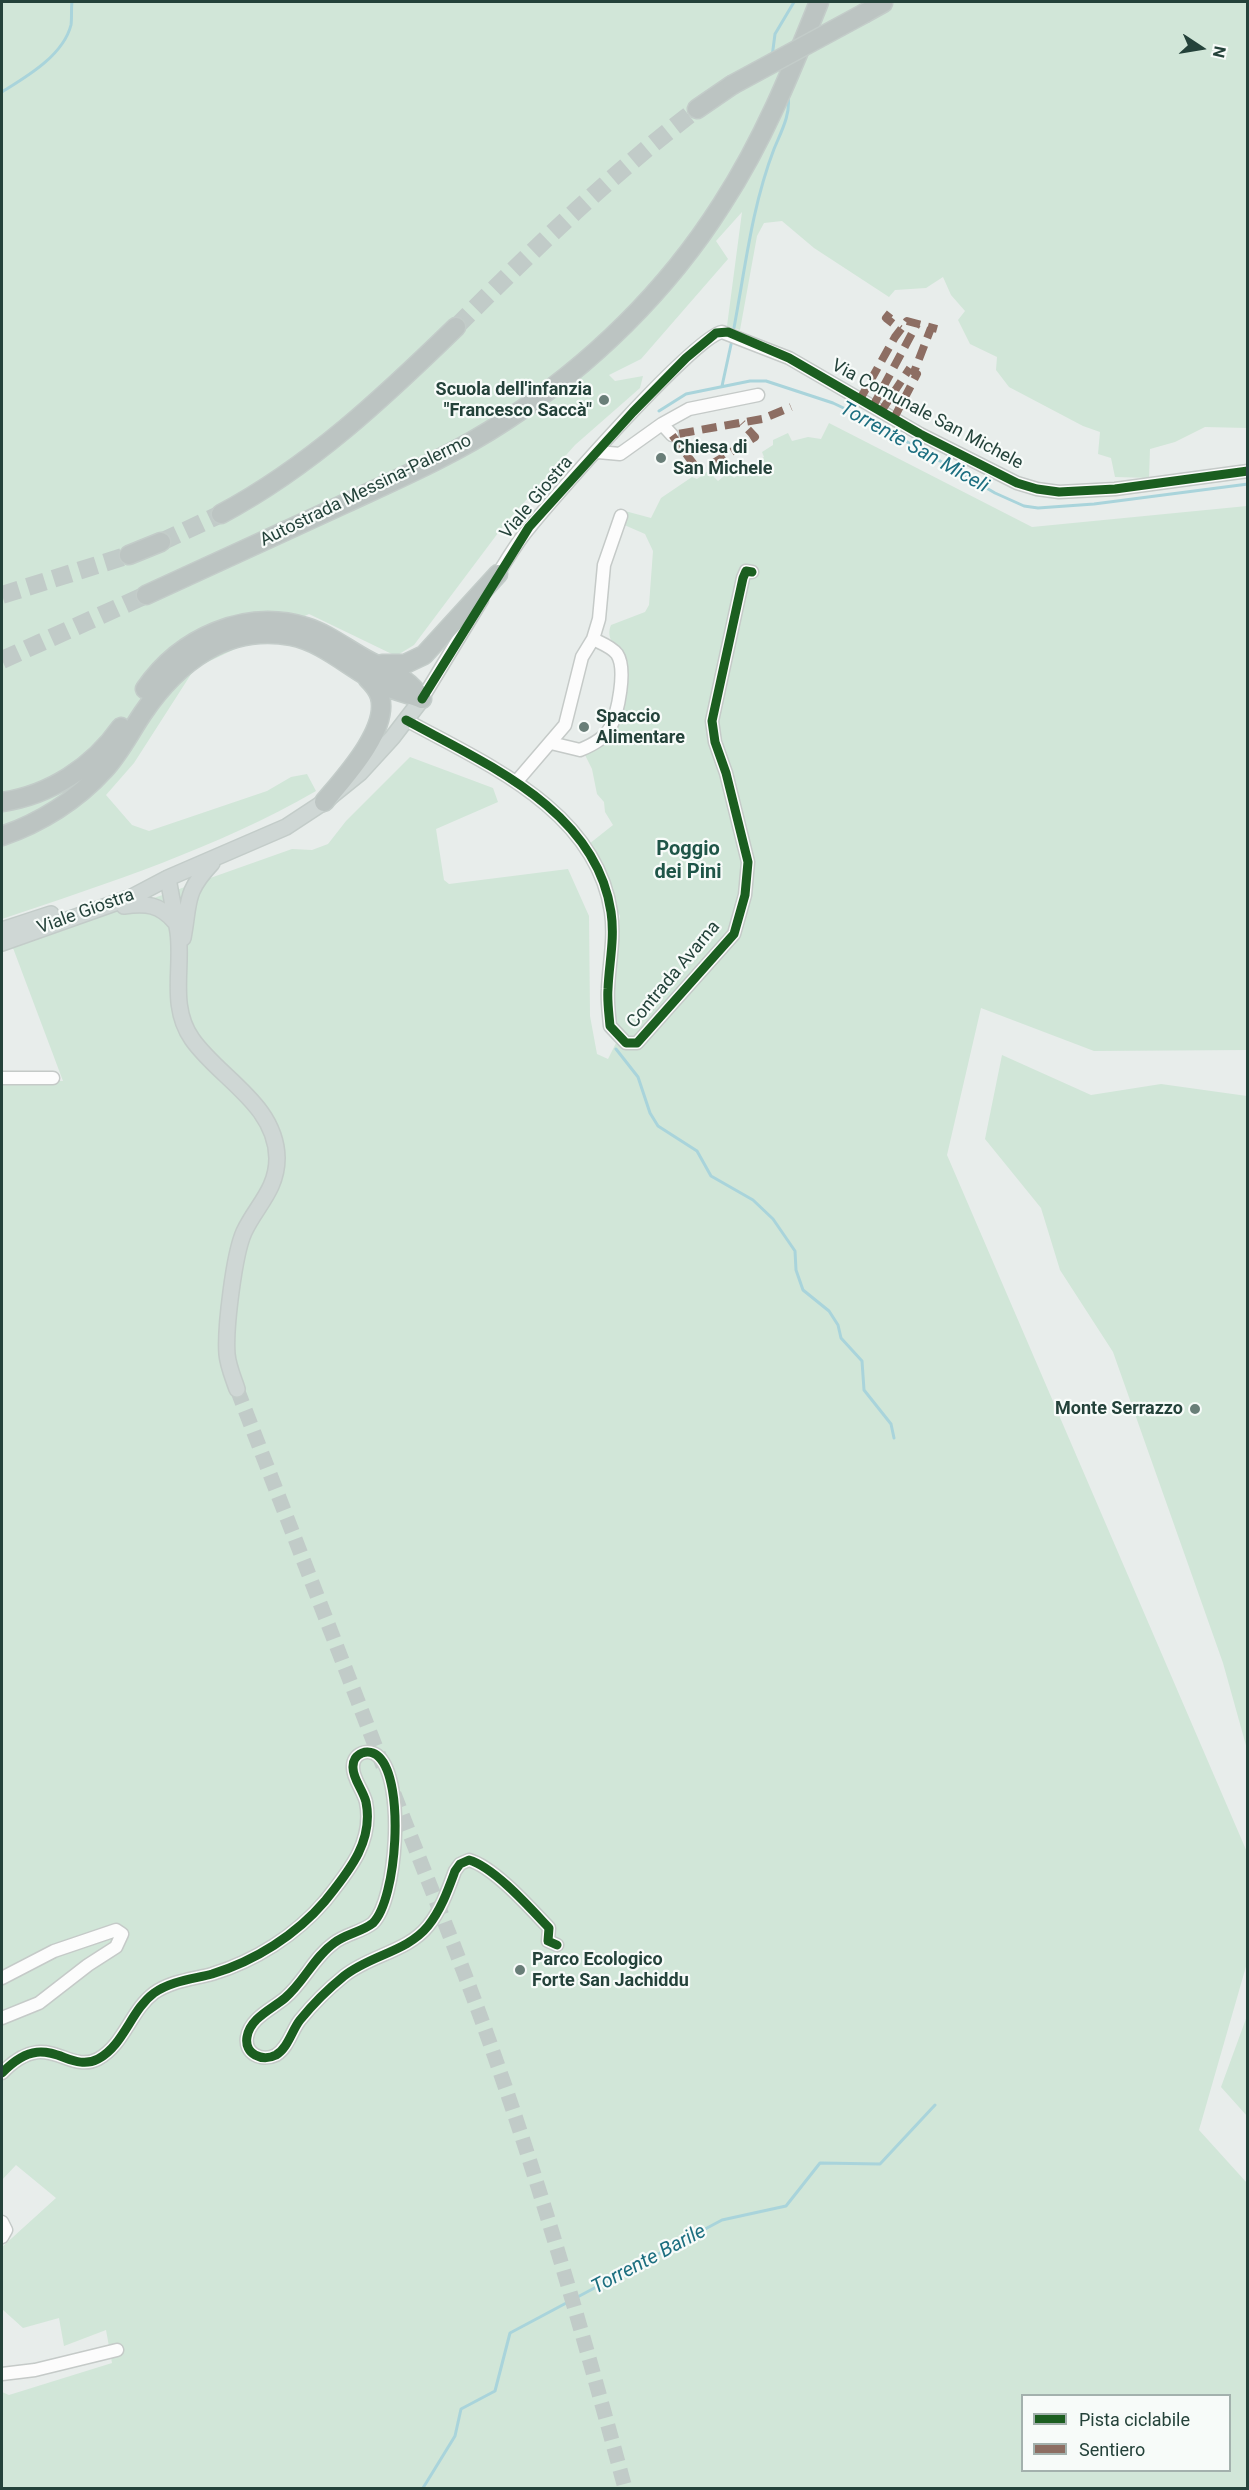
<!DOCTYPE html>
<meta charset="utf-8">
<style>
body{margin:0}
#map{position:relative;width:1249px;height:2490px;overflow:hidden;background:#e8edeb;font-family:Roboto,sans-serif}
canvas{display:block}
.frame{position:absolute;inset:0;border:3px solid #24423a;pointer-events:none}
.legend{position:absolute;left:1021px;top:2394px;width:210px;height:78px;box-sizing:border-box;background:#f7fbf9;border:2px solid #a3b1ad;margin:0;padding:8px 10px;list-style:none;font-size:18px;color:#24423a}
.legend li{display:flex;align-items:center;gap:12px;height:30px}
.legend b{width:30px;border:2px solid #a3b1ad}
.north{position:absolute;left:1171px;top:18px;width:60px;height:60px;-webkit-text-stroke:4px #f7fbf9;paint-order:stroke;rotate:102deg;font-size:16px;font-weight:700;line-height:24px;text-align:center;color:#24423a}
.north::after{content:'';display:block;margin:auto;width:21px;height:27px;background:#24423a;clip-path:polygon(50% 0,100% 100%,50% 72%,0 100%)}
</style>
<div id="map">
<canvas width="1249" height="2490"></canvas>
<div class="frame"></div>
<ul class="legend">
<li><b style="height:8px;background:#1b5e20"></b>Pista ciclabile</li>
<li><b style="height:8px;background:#8d6e63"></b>Sentiero</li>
</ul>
<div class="north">N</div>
</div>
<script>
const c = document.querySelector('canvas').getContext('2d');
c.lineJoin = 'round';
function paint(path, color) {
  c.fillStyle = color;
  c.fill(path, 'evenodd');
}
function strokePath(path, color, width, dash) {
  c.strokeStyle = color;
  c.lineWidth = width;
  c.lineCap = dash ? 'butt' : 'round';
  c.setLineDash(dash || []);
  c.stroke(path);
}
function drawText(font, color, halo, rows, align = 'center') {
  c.font = font + ' Roboto,sans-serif';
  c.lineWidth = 4.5;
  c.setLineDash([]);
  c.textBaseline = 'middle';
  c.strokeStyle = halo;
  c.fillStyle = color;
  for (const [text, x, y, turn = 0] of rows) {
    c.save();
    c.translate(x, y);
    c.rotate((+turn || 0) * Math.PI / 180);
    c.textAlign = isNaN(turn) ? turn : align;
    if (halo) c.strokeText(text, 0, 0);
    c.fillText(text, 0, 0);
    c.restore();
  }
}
const green = new Path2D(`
 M2,2h1245v426l-42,-1 -30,15 -25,7 -1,29 -34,-1 -4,-19 -13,-4 2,-22 -17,-6 -74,-39 -13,-17 1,-13 -27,-13 -12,-24 7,-9 -14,-16 -8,-18 -17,11 -31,2 -6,7 -75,-49 -32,-27 -18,2 -7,13 -17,94 -13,-4 15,-114 -26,29 12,18 -87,100 -32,16 6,6 28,-5 -3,12 -65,57 -71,80 -90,120 -18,11 -87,-42 -114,54 -61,95 -28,32 26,30 17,6 118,-40 24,-14 16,-3 9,17c-99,57 -207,92 -314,128z
 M829,423l203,104 215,-21v544l-153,1 -113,-43 -34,147 300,697v111l-48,167 48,53v305h-1245v-96l7,3 103,-32 -6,-33 -42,16 -5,-28 -36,10 -21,-19v-62l54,-49 -40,-33 -14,15v-1102l61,3 -50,-133 279,-99 20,1 16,-6 18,-23 64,-64 83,31 5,14 -62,27 8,51 5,4 119,-15 21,47 1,100 7,38 11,5 15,-30 -9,-8v-28l6,-77 -31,-72 24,-19 -8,-13 -1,-10 -7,-8 -5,-25 -8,-16 27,-20 10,-80c-8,-9 -15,-16 -10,-28l34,-13 4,-7 4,-54 -8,-17 -23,-10 3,-13 26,7 10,-20 31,-21 5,2 11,-8 10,10 11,-9 5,6 30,-21 -2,-5 11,-7v-5l15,-7 4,8 16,-4 13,2zM1022,2396h208v74h-208z
 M1002,1055l89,40 70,-11 86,12v653l-24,-86 -110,-311 -53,-82 -19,-62 -56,-69z
 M1247,2016v100l-26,-29z`);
const stream = new Path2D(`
 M772,57l3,-23 19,-32
 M2,92c24,-15 61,-36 69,-67 1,-8 0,-16 1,-23
 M733,333c12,-62 18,-124 41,-184 7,-17 17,-35 14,-53
 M722,386l10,-46
 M659,411l27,-17 64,-13h16l67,22 40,19 122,71 29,13 14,2 56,-4 154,-20
 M616,1049l22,28 12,36 8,13 39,25 14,25 42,24 20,19 22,32 1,19 7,20 26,21 9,14 3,13 21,23 2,29 27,34 3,14
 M423,2488l32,-52 6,-27 34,-18 15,-58 212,-113 64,-14 34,-43 60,1 55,-59`);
const majorTunnel = new Path2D(`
 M237,1389l146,377
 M394,1794c33,85 68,169 98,255 51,144 93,292 133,439`);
const highwayTunnel = new Path2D(`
 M456,327c77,-77 154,-152 241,-218
 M161,542l60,-28
 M2,595l127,-40
 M2,660l144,-65`);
const minor = new Path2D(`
 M662,424l27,-15 69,-14
 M598,452l22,2 42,-30 10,11
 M494,580c12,-18 22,-37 36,-53 26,-32 163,-189 192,-195l67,26 131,76 97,49 20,6 22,3 56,-3 133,-18
 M422,699l60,-99
 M406,720c80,44 190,90 205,192 4,27 -2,51 -3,77 -1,12 1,25 2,37l16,17h11l97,-109 11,-39 3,-33 -22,-89 -11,-31 -3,-21 31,-143 3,-7 6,1
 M551,743l29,7c10,-4 25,-12 30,-22 8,-15 17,-59 7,-74 -5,-7 -16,-11 -24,-15
 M517,781l48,-56 17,-68 11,-18 6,-20 5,-54 17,-49
 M2,1078h51
 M2,1978l52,-27 62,-21 6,4 -6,13 -28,18 -49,38 -37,15
 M2,2073c45,-47 65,2 96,-14 26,-14 33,-49 56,-66 17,-12 39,-14 58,-19 43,-13 84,-39 113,-73 23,-29 49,-59 41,-99 -3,-12 -13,-23 -13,-34 -1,-15 16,-21 26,-11 26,25 18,142 -6,166 -11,9 -28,11 -39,20 -20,14 -30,39 -49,55 -13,11 -35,20 -38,39 -3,17 15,25 29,18 12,-7 16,-25 24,-35 13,-16 28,-31 44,-44 26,-21 63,-24 84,-50 13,-16 20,-36 27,-55l5,-7 9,-4c25,7 62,49 80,68l-1,13 9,4
 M2,2222l4,8 -4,7
 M2,2374l33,-4 82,-20`);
const major = new Path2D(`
 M168,878c3,18 7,36 10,54 5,36 -9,74 14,107 27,39 84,65 85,119 0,32 -21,48 -33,74 -10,22 -19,97 -17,122 1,12 6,23 10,35
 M124,906c22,-3 36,-2 51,16
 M2,930l49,-16
 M183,938c7,-37 1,-45 29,-75
 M2,943l130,-46 36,-19 118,-51 38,-25 36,-29 32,-35 30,-39`);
const highway = new Path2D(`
 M865,13l18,-10
 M697,109l35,-24
 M221,514c90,-48 163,-117 235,-187
 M129,555l32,-13
 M146,595c67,-31 133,-61 200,-92 54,-25 109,-49 159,-82 86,-56 162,-130 217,-217 41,-63 69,-132 97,-202
 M382,664h23l19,-9 74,-81
 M145,689c35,-51 100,-81 161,-62 23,7 43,24 65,35 21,11 37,16 51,37
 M2,802c48,-7 91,-35 119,-75
 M324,802c20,-24 65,-72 56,-105 -2,-8 -8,-14 -13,-19
 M2,836c38,-13 75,-36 102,-66 16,-17 26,-38 39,-57 34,-50 83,-89 148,-77 35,7 60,34 92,49 12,6 26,9 39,14`);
const highwayBridge = new Path2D(`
 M732,85l133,-72`);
const quiet = new Path2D(`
 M890,313l-4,5 14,11
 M859,401l36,-64 12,-16 30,8
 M872,408l45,-84
 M880,413l30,-45
 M893,420l24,-46 -3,-2 17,-44
 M712,464l43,-27 -13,-14
 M695,466l-23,-31 90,-16 29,-12`);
const cycleway = new Path2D(`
 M422,699l107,-172 104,-115 53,-54 30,-25 12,-1 61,26 131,76 97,49 20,6 22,3 56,-3 133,-18
 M406,720c80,44 190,90 205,192 4,27 -2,51 -3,77 -1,12 1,25 2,37l16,17h11l97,-109 11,-39 3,-33 -22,-89 -11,-31 -3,-21 31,-143 3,-7 6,1
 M2,2073c45,-47 65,2 96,-14 26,-14 33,-49 56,-66 17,-12 39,-14 58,-19 43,-13 84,-39 113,-73 23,-29 49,-59 41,-99 -3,-12 -13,-23 -13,-34 -1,-15 16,-21 26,-11 26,25 18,142 -6,166 -11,9 -28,11 -39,20 -20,14 -30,39 -49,55 -13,11 -35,20 -38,39 -3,17 15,25 29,18 12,-7 16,-25 24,-35 13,-16 28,-31 44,-44 26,-21 63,-24 84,-50 13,-16 20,-36 27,-55l5,-7 9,-4c25,7 62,49 80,68l-1,13 9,4`);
const markers = [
 [604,400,6,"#697e78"],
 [661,458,6,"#697e78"],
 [584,727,6,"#697e78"],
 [1195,1409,6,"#697e78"],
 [520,1970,6,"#697e78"]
];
const poiNames = [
 ["Scuola dell'infanzia",592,390,"right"],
 ["\"Francesco Saccà\"",592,411,"right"],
 ["Chiesa di",673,448],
 ["San Michele",673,469],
 ["Spaccio",596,717],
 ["Alimentare",596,738],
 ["Monte Serrazzo",1183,1409,"right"],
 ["Parco Ecologico",532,1960],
 ["Forte San Jachiddu",532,1981]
];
const streetNames = [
 ["Via Comunale San Michele",927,415,28],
 ["Autostrada Messina-Palermo",366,491,-26],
 ["Viale Giostra",537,498,-50],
 ["Viale Giostra",86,912,-20],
 ["Contrada Avarna",674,975,-50]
];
const waterNames = [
 ["Torrente San Miceli",914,448,29],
 ["Torrente Barile",649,2260,-28]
];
const neighbourhoodNames = [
 ["Poggio",688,850],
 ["dei Pini",688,873]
];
paint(green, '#d1e6d8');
strokePath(stream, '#a9d4db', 3);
strokePath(majorTunnel, '#c1cbc8', 15, [15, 8]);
strokePath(highwayTunnel, '#c1cbc8', 18, [18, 9]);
strokePath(minor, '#c5cac8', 15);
strokePath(major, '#c3ccc9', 18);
strokePath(highway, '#c3ccc9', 21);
strokePath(minor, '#fcfcfc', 12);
strokePath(major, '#cfd7d5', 15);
strokePath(highway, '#bcc4c2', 18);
strokePath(highwayBridge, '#c3ccc9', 21, []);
strokePath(highwayBridge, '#bcc4c2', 18);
strokePath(quiet, '#8d6e63', 8, [15, 8]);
strokePath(cycleway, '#1b5e20', 9);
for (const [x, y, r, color] of markers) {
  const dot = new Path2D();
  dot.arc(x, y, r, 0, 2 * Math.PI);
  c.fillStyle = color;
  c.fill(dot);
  strokePath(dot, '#f7fbf9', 2);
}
drawText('bold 18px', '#24423a', '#f7fbf9', poiNames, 'left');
drawText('18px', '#24423a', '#f7fbf9', streetNames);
drawText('italic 20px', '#1c6f80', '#f7fbf9', waterNames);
drawText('bold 20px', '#1f5548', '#f7fbf9', neighbourhoodNames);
</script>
